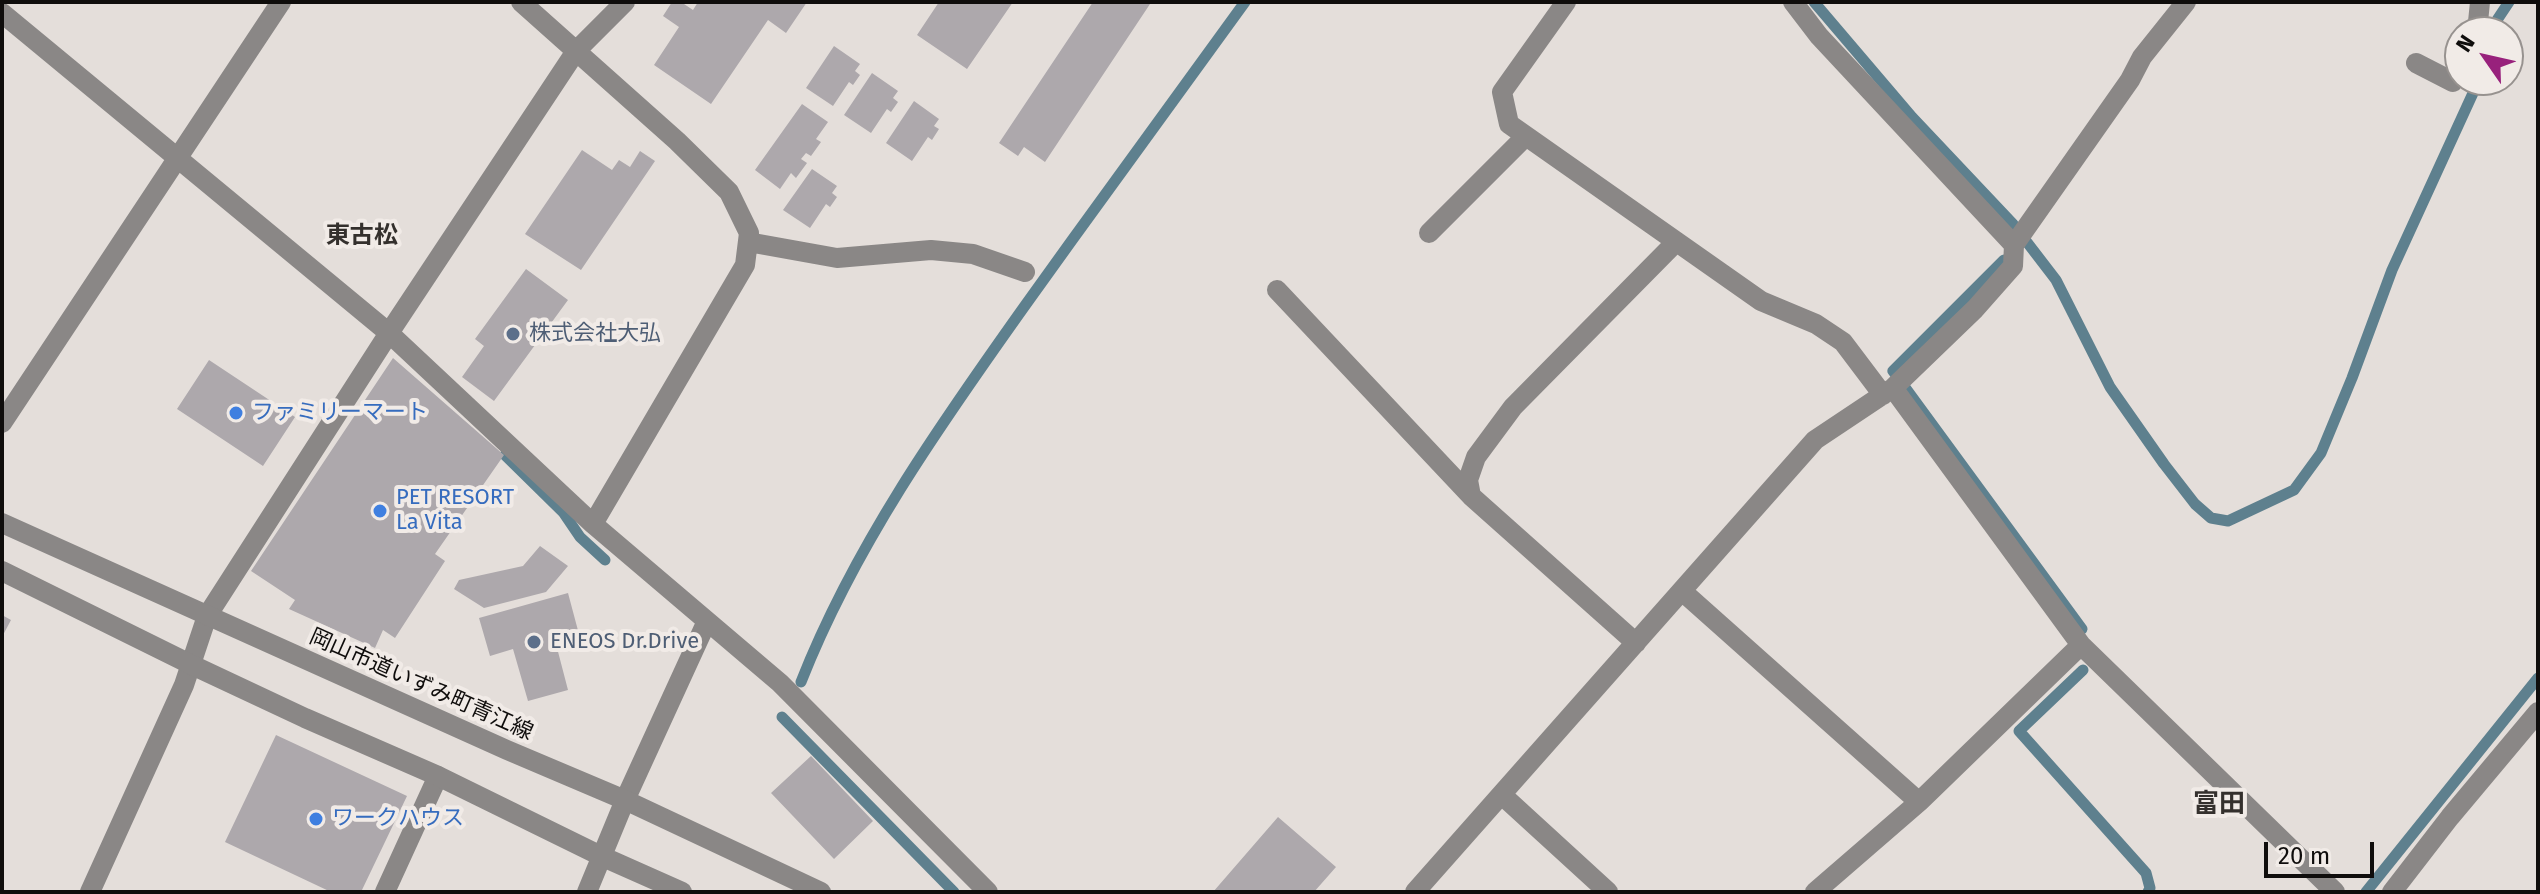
<!DOCTYPE html>
<meta charset="utf-8">
<style>
body{margin:0}
#map{position:relative;width:2540px;height:894px;overflow:hidden;background:#e4deda;font-family:"Fira Sans",sans-serif}
canvas{display:block}
.frame{position:absolute;inset:0;border:4px solid #0f0d0c;pointer-events:none}
.north{position:absolute;left:2444px;top:16px;width:80px;height:80px;box-sizing:border-box;background:#f1ebe7;border:2px solid #97928f;border-radius:50%;rotate:304deg;font-size:22px;font-weight:700;line-height:32px;text-align:center;color:#0f0d0c}
.north::after{content:'';display:block;margin:auto;width:28px;height:36px;background:#98217c;clip-path:polygon(50% 0,100% 100%,50% 72%,0 100%)}
.scale{position:absolute;left:2264px;top:842px;width:110px;height:36px;box-sizing:border-box;border:4px solid #0f0d0c;border-top:0;padding-left:10px;font-size:24px;line-height:28px;white-space:nowrap;color:#0f0d0c;-webkit-text-stroke:6px #f1ebe7;paint-order:stroke}
</style>
<div id="map">
<canvas width="2540" height="894"></canvas>
<div class="frame"></div>
<div class="north">N</div>
<div class="scale">20 m</div>
</div>
<script>
const c = document.querySelector('canvas').getContext('2d');
c.lineJoin = 'round';
function strokePath(path, color, width, dash) {
  c.strokeStyle = color;
  c.lineWidth = width;
  c.lineCap = dash ? 'butt' : 'round';
  c.setLineDash(dash || []);
  c.stroke(path);
}
function paint(path, color) {
  c.fillStyle = color;
  c.fill(path, 'evenodd');
}
function drawText(font, color, halo, rows, align = 'center') {
  c.font = font + ' "Fira Sans","Noto Sans JP",sans-serif';
  c.lineWidth = 8;
  c.setLineDash([]);
  c.textBaseline = 'middle';
  c.strokeStyle = halo;
  c.fillStyle = color;
  for (const [text, x, y, turn = 0] of rows) {
    c.save();
    c.translate(x, y);
    c.rotate((+turn || 0) * Math.PI / 180);
    c.textAlign = isNaN(turn) ? turn : align;
    if (halo) c.strokeText(text, 0, 0);
    c.fillText(text, 0, 0);
    c.restore();
  }
}
const stream = new Path2D(`
 M1814,2l98,115 101,107 43,56 54,107 54,77 31,40 16,14 17,3 66,-31 27,-37 31,-75 40,-108 87,-190
 M2495,32l2,-12 12,-18
 M2004,260l-111,111 189,258
 M505,455l58,57 17,25 25,23
 M2083,670l-64,61 127,142 4,15 -2,4
 M801,682c53,-135 139,-257 223,-375 73,-102 147,-203 221,-305
 M782,717l172,175
 M2366,892l172,-214`);
const building = new Path2D(`
 M672,2h9l12,8 5,-8h109l-21,31 -18,-13 -57,84 -57,-39 25,-38 -16,-11z
 M939,2h74l-46,67 -50,-34z
 M1093,2l57,2 -105,158 -21,-15 -6,9 -19,-13z
 M834,46l26,18 -5,7 5,4 -7,10 -4,-3 -16,24 -27,-18z
 M872,73l26,18 -5,7 5,4 -7,10 -4,-3 -16,24 -27,-18z
 M914,101l25,18 -5,7 5,3 -7,11 -4,-3 -16,24 -26,-18z
 M802,104l26,18 -12,17 5,3 -10,14 -5,-3 -5,6 6,4 -11,15 -5,-5 -11,16 -25,-19z
 M582,150l30,20 7,-10 11,7 10,-16 15,10 -74,109 -56,-36z
 M812,169l25,17 -5,7 5,4 -7,10 -4,-3 -16,24 -27,-18z
 M526,269l42,31 -74,101 -32,-24 22,-31 -9,-7z
 M393,358l111,97 -69,99 10,7 -50,77 -12,-8 -8,18 -86,-39 6,-9 -44,-29z
 M209,360l86,57 -32,49 -86,-57z
 M540,546l28,20 -22,26 -62,16 -30,-19 5,-9 64,-14z
 M568,593l12,45 -24,6 12,46 -40,11 -15,-52 -23,7 -11,-38z
 M2,615l9,5 -9,17z
 M276,735l131,61 -46,96h-30l-106,-50z
 M811,756l62,65 -39,38 -63,-66z
 M1278,817l58,50 -22,25h-101z`);
const minor = new Path2D(`
 M521,2l156,139 52,51 20,41 -4,32 -152,259
 M1566,2l-64,90 7,32 252,177 55,23 27,18 40,53
 M2,13l387,320 204,191 187,159 208,209
 M2477,32l3,-30
 M2416,63l37,19 7,-12
 M1429,233l97,-97
 M748,242l89,16 94,-8 42,4 52,18
 M2014,245l116,-165 12,-23 44,-55
 M1277,290l194,206
 M1893,388l188,257 254,247
 M2,423l279,-421
 M1682,591l237,211
 M1636,643l-165,-147 -3,-16 8,-23 37,-50 163,-165
 M1502,795l106,97
 M625,800l82,-179
 M90,892l94,-207 23,-69 182,-283 187,-282 49,-49
 M385,892l53,-116
 M1415,892l400,-452 78,-52 82,-79 38,-43 1,-21 -195,-209 -26,-34
 M1815,892l104,-90 162,-157
 M2392,892l58,-75 88,-105`);
const tertiary = new Path2D(`
 M2,523l505,227 118,50 196,92
 M2,571l190,94 113,53 133,58 163,80 81,36
 M587,892l38,-92`);
const markers = [
 [513,334,8,"#5c6f8a"],
 [236,413,8,"#3f7fe0"],
 [380,511,8,"#3f7fe0"],
 [534,642,8,"#5c6f8a"],
 [316,819,8,"#3f7fe0"]
];
const serviceNames = [
 ["株式会社大弘",529,334],
 ["ENEOS Dr.Drive",550,642]
];
const shopNames = [
 ["ファミリーマート",252,413],
 ["PET RESORT",396,498],
 ["La Vita",396,523],
 ["ワークハウス",332,819]
];
const streetNames = [
 ["岡山市道いずみ町青江線",421,685,24]
];
const neighbourhoodNames = [
 ["東古松",362,236]
];
const quarterNames = [
 ["富田",2219,805]
];
strokePath(stream, '#5e808e', 11);
paint(building, '#ada8ac');
strokePath(minor, '#8a8786', 20);
strokePath(tertiary, '#8a8786', 20);
for (const [x, y, r, color] of markers) {
  const dot = new Path2D();
  dot.arc(x, y, r, 0, 2 * Math.PI);
  c.fillStyle = color;
  c.fill(dot);
  strokePath(dot, '#f1ebe7', 3);
}
drawText('22px', '#4e5e75', '#f1ebe7', serviceNames, 'left');
drawText('22px', '#366cbe', '#f1ebe7', shopNames, 'left');
drawText('22px', '#0f0d0c', '#f1ebe7', streetNames);
drawText('bold 24px', '#34302d', '#f1ebe7', neighbourhoodNames);
drawText('bold 26px', '#34302d', '#f1ebe7', quarterNames);
</script>
